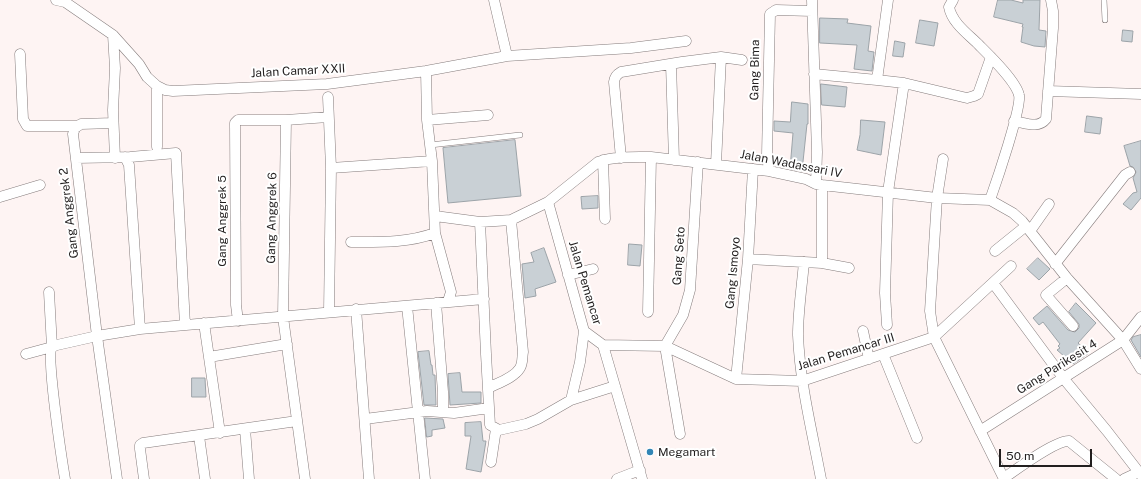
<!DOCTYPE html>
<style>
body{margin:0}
#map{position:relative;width:1141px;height:479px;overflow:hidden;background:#fef4f3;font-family:"Public Sans",sans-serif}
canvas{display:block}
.scale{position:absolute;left:999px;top:449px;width:93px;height:18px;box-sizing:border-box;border:2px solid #221f1f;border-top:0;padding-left:5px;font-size:12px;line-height:14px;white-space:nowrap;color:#221f1f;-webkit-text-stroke:3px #fff;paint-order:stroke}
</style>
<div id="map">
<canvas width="1141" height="479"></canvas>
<div class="scale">50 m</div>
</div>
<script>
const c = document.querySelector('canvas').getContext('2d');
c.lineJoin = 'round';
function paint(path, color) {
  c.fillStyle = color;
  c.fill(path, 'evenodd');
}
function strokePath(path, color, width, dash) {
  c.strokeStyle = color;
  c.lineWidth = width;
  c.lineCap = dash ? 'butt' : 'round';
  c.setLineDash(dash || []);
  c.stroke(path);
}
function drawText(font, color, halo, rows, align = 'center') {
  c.font = font + ' "Public Sans",sans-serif';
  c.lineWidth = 4;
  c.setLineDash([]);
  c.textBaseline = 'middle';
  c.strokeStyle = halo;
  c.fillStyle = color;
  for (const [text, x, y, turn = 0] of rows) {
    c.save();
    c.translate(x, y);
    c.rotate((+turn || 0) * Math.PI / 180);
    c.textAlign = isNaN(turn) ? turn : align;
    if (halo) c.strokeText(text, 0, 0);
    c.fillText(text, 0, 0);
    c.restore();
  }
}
const building = new Path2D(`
 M998,0h13l12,3v-3h17l-1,30 7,1 -1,16 -11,-1 -13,-4 2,-15h-1l1,-3 -29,-7z
 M820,18l28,1 -1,4 24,3 -3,25 6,1 -2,19 -18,-2 3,-24 -37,-2z
 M920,20l18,3 -4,23 -18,-3z
 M1123,30l10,1 -1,11 -10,-1z
 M895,41l10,2 -2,14 -10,-1z
 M821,84l26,3 -2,20 -23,-2z
 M792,102l16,2v20h-1l-5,47 -12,-2 3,-36 -19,-2v-10l16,1z
 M1087,116l15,2 -2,16 -15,-2z
 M861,120l24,2 -4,33 -24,-5 3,-15z
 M515,140l6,56 -73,7 -5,-55z
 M1141,141v57l-10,12 -8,-6 10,-11 4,-1 -4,-14 3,-6 -3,-5 -3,-1 -6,-20z
 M598,196v12l-16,1 -1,-12z
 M629,244l13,1 -2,21 -12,-1z
 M544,248l12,34 -21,7 1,7 -11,2 -3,-34 12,-2 -3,-9z
 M1038,258l12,11 -11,11 -12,-11z
 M1076,303l20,20 -18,20 11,10 -16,11 -16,-14 3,-2 -2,-2 2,-2 -17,-22 -4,3 -6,-7 14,-12 21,24 7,2 4,-4v-4l-10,-12z
 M1141,335v22l-10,-17 2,-3z
 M429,351l2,14h1l1,10h2l1,30h-12l-6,-53z
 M460,373l2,19h19v11l-31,2 -2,-31z
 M192,378h13l1,19h-14z
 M425,418l18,1 2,9 -13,2v6l-5,1z
 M481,422l2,19h3l-5,31 -15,-3 5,-33h-6v-13z`);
const lane = new Path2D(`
 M1104,0l1,20
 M430,145l90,-10`);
const street = new Path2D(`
 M56,0l9,2 48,33 26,29 8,13 10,9 8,4 8,1 154,-7 99,-13 81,-15 -13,-56
 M812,0l5,152 -1,32
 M888,0l-11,80 27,3 63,15 7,-2 4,-2 13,-37
 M953,0l-4,7c3,16 19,27 30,38 10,10 37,36 40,50 3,12 -23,88 -29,105
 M113,35l2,33 -2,42 2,48
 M20,54l3,65 4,7h50
 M507,56l124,-8 55,-7
 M671,64l3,96
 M426,71l1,49 5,41 3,72 16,59 -3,9
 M814,74l63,6
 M157,86v61
 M1048,91l93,3
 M328,97l3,71 -2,144
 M286,120l-3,197 22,162
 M427,120l61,-5
 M1014,121c12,2 24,8 32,-2l7,-91v-17l-2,-11
 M113,123l-32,1 -6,4 -2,6 24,202 20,143
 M125,157l4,8 11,164
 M76,158l54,-1 46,-4 9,172
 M621,158l-7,-76c1,-5 2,-7 7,-10l61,-10 39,-5 21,3
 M943,159l-6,39 -7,113 4,26 70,142
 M603,160l2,59
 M716,164l5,-107
 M331,168l101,-7
 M769,171l-2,-16 3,-141 6,-4 36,1
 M0,197l40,-12
 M548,202l36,129 19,14 39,134
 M435,216l45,6 31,-2 37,-18 50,-40c16,-6 36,-5 53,-5l118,14 37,8 10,5 6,1 115,13 53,2 23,13 9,8 45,57 56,62 18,29
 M480,222l6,132 4,71 9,5 27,-6 12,-5 33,-19 44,-14
 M1030,231l19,-27
 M351,242c29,0 57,1 84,-9
 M995,251l31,-25
 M748,259l74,4 27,5
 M804,262c-2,24 -6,49 -6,73 2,49 14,96 23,144
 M822,263v-78
 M1055,264l70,-89 5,-3
 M568,275l25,-6
 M1067,278l-21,17 27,31
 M993,283l71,96 43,52 34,44
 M49,292l3,55c-6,9 10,114 13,132
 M436,303l7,89v20
 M407,306l18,173
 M356,309l13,170
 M648,312l3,-155
 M238,321l-2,-16 -1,-182 3,-3h48l42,-3
 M204,323l16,110
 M887,325l-2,-32 3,-101 16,-109
 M863,331l6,28
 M603,345l62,1 71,33 66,2 132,-44 77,-71
 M26,354l26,-7 5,-2 40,-9 43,-7 344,-30
 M883,354l34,84
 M209,357l78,-13
 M736,379l12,-120 5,-90
 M488,388c10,-5 26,-10 32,-20 3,-5 2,-11 3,-16l-12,-132
 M571,400l9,-38 4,-31
 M365,419l62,-8 27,2 35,-5
 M245,429l4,50
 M980,431l143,-91 18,-23
 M680,434l-15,-88 18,-31 7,-25 8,-128
 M199,436l6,43
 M491,462l5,-33
 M1004,478c13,-9 52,-38 65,-37l47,38
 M144,479l-4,-30v-4l3,-2 154,-22
 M617,479l23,-9
 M1124,479l15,-7`);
const markers = [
 [650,452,4,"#3285b5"]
];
const streetNames = [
 ["Gang Bima",755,70,-89],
 ["Jalan Camar XXII",298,71,-3],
 ["Jalan Wadassari IV",791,164,11],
 ["Gang Anggrek 2",69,213,-97],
 ["Gang Anggrek 6",272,218,-89],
 ["Gang Anggrek 5",222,221,-90],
 ["Gang Seto",679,256,-86],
 ["Gang Ismoyo",733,273,-85],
 ["Jalan Pemancar",585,283,73],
 ["Jalan Pemancar III",846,352,-17],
 ["Gang Parikesit 4",1057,367,-32]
];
const poiNames = [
 ["Megamart",658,452]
];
paint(building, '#c9d0d5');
strokePath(building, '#9ca3a8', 1);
strokePath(lane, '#857c7c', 6);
strokePath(street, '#857c7c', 11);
strokePath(lane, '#fff', 5);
strokePath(street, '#fff', 10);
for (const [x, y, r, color] of markers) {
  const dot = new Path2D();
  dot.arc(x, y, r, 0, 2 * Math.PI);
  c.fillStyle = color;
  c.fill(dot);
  strokePath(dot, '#fff', 1.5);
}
drawText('12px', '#221f1f', '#fff', streetNames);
drawText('12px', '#221f1f', '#fff', poiNames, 'left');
</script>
